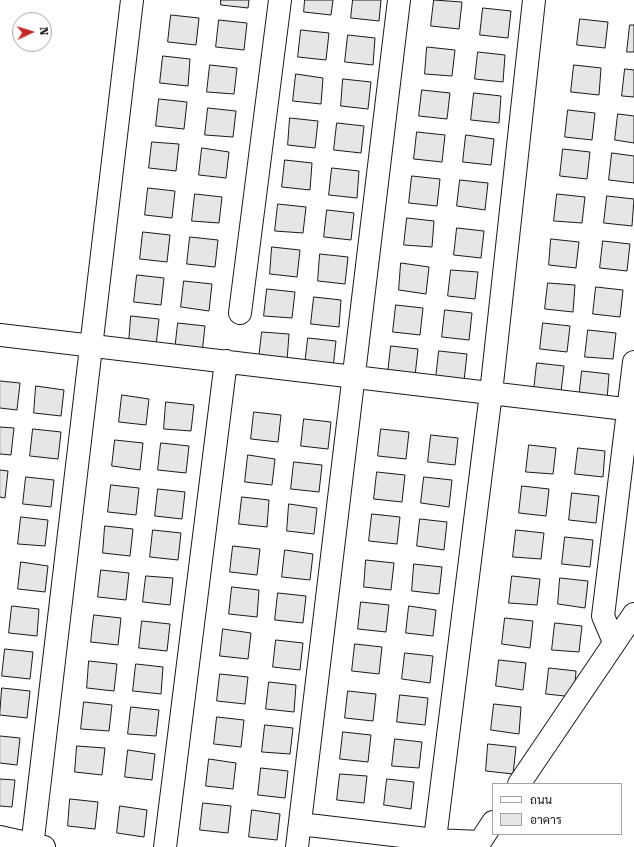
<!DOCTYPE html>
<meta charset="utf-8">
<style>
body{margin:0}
#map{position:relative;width:634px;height:847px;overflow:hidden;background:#fff;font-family:"Roboto Serif",Sarabun,serif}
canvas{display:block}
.legend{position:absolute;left:492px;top:783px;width:130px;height:52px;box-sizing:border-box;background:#fff;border:1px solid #a3a3a3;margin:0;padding:5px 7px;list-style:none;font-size:12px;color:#1a1a1a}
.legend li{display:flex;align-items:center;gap:8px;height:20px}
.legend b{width:20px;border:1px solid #a3a3a3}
.north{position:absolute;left:12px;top:12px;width:40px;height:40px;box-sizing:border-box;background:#fff;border:1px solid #a3a3a3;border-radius:50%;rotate:86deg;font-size:11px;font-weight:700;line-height:16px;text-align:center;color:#1a1a1a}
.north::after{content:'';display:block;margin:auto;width:14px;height:18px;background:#c62828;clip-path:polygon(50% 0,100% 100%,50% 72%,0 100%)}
</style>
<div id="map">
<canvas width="634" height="847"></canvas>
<ul class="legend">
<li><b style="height:5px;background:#fff"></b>ถนน</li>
<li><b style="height:11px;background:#e6e6e6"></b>อาคาร</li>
</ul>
<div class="north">N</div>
</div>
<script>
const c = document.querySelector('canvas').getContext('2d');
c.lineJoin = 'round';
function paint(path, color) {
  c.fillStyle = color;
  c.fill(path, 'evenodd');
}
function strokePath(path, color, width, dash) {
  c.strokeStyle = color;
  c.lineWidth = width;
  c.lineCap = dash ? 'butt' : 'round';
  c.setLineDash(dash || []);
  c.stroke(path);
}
const building = new Path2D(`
 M221,0h28l-1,8 -27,-3z
 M305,0h28l-2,15 -27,-3z
 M353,0h28l-2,21 -28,-3z
 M434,0l28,2 -3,27 -28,-3z
 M483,8l28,3 -3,27 -28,-3z
 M171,15l28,3 -3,27 -28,-3z
 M580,19l28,3 -3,26 -28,-3z
 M219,20l28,3 -3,27 -28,-3z
 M630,25h4v27h-7z
 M301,30l28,3 -3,27 -28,-3z
 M348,35l27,3 -2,27 -28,-3z
 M427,47l28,3 -3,26 -27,-2z
 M478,52l27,3 -2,27 -28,-3z
 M163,56l27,3 -2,27 -28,-3z
 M210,65l27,3 -3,26 -27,-2z
 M574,65l27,3 -2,27 -28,-3z
 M625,69l9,1v27l-12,-1z
 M296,74l27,4 -2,26 -28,-3z
 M343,79l28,3 -3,27 -27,-3z
 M422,90l28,3 -3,26 -28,-3z
 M474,93l27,3 -2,27 -28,-3z
 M159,99l28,3 -3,27 -28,-3z
 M208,108l28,3 -3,26 -28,-2z
 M568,110l27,3 -3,27 -27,-3z
 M618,114l16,2v27l-19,-3z
 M290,118l28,3 -3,27 -27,-3z
 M337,123l27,3 -3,27 -27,-3z
 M417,132l28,3 -3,27 -28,-3z
 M466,135l28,4 -3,26 -28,-3z
 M152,142l27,2 -3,27 -27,-3z
 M202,148l27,4 -3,26 -27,-3z
 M563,149l27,3 -3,27 -27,-3z
 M612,153l22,3v27l-25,-3z
 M285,160l27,3 -2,27 -28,-3z
 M332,168l27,3 -2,27 -28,-3z
 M412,176l28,3 -3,27 -28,-3z
 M460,180l28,3 -3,27 -28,-4z
 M148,188l27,3 -3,27 -27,-3z
 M195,194l27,3 -3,26 -27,-2z
 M557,194l28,3 -3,26 -28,-2z
 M607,196l27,3 -2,27 -28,-3z
 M278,204l28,3 -3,26 -28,-2z
 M327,210l27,3 -3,27 -27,-3z
 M407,218l27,3 -2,26 -28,-2z
 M457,228l27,3 -3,27 -27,-3z
 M143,232l27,3 -3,27 -27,-3z
 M190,237l28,3 -3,27 -28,-3z
 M551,239l28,3 -3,26 -27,-3z
 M603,241l27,3 -3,27 -27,-3z
 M272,247l28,3 -3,27 -27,-3z
 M320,254l28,3 -3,27 -27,-3z
 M401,263l28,4 -3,27 -27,-4z
 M451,270l27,2 -3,27 -27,-3z
 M137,275l27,3 -3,27 -27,-3z
 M184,281l28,3 -3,27 -28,-4z
 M548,283l27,2 -2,27 -28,-3z
 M596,287l27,3 -3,27 -27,-3z
 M267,289l28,3 -3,26 -28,-2z
 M314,297l27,3 -2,27 -28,-3z
 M396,305l27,3 -3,27 -27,-3z
 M445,310l27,3 -3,27 -27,-3z
 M131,316l28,3 -3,27 -27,-3z
 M178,323l27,3 -3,27 -27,-3z
 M543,323l27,3 -3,26 -27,-3z
 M588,330l28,3 -3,26 -28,-2z
 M262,332l27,2 -2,27 -28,-3z
 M308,338l28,3 -3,27 -28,-3z
 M391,346l27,3 -3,27 -27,-3z
 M439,351l28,3 -3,27 -28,-3z
 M537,363l27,3 -3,26 -27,-2z
 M582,371l27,3 -2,26 -28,-2z
 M0,381l20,2 -3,27 -17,-2z
 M36,386l28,4 -3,26 -27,-3z
 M122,395l27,4 -3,26 -27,-3z
 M166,402l28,3 -3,26 -27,-2z
 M254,412l27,3 -3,27 -27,-3z
 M304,419l27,3 -3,27 -27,-3z
 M0,427l14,1 -3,27 -11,-1z
 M33,429l28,3 -3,27 -28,-3z
 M381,429l28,3 -3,27 -28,-3z
 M431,435l27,3 -3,27 -27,-3z
 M115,440l28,3 -3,27 -28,-4z
 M161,443l28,3 -3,27 -28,-3z
 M529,445l27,3 -3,26 -27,-2z
 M578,448l27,3 -2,26 -28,-3z
 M248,455l27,4 -3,26 -27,-3z
 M294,462l28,3 -3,27 -28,-3z
 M0,470l8,1 -3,27 -5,-1z
 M377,472l28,3 -3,27 -28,-3z
 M26,477l28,3 -3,27 -28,-3z
 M424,477l28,3 -3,27 -28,-4z
 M111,485l28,3 -3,27 -28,-3z
 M522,486l27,3 -3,27 -27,-3z
 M158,489l27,3 -3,27 -27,-3z
 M572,493l27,3 -3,27 -27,-3z
 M242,497l27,3 -2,27 -28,-3z
 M289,504l28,4 -3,26 -27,-3z
 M372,514l28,3 -3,27 -28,-3z
 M21,517l27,3 -3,26 -27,-2z
 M420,519l27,3 -3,28 -27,-4z
 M105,526l28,3 -3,27 -27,-3z
 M153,530l28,3 -3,27 -28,-3z
 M516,530l28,3 -3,26 -28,-2z
 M565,537l28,3 -3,27 -28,-3z
 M233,546l27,3 -3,26 -27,-3z
 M285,550l28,4 -3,26 -28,-3z
 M366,560l28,3 -3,27 -27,-3z
 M21,562l27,4 -3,26 -27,-3z
 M414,564l28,3 -3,27 -27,-3z
 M101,570l28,3 -3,27 -28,-3z
 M146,576l27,2 -3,27 -27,-3z
 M512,576l28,3 -3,26 -28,-2z
 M560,578l28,3 -3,27 -27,-4z
 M232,587l27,3 -2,27 -28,-3z
 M278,593l28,3 -3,27 -28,-3z
 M361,602l28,3 -3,27 -28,-3z
 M12,606l27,3 -2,27 -28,-3z
 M409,606l27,4 -3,26 -27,-3z
 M94,615l27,3 -3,27 -27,-3z
 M505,618l28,3 -3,27 -28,-4z
 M142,621l28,3 -3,27 -28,-3z
 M555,623l27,3 -3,26 -27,-2z
 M223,629l28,4 -3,26 -28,-3z
 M276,640l27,3 -3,27 -27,-3z
 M355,644l27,3 -3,27 -27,-3z
 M5,649l28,3 -3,27 -28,-3z
 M405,653l28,3 -3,27 -28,-4z
 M499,660l27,3 -3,27 -27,-4z
 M89,661l28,3 -3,27 -27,-3z
 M136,664l27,3 -2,27 -28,-3z
 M549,668l27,3 -2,26 -28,-3z
 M220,674l28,3 -3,27 -28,-3z
 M269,682l27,3 -2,27 -28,-3z
 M2,688l28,3 -3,27 -27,-3z
 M348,691l28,3 -3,27 -28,-3z
 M400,695l28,3 -3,27 -28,-3z
 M84,702l28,3 -3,26 -28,-2z
 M494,704l27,3 -2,27 -28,-4z
 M131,707l28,3 -3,26 -28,-2z
 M217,717l27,3 -3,27 -27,-3z
 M265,725l28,3 -3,26 -28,-2z
 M343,732l28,3 -3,27 -28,-3z
 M0,736l20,2 -3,27 -17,-2z
 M395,739l27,3 -3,26 -27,-2z
 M488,744l28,3 -3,27 -27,-3z
 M77,746l28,2 -3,27 -27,-3z
 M128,750l27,4 -3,26 -27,-3z
 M209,759l27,4 -3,26 -27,-3z
 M261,768l27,3 -3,27 -27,-3z
 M340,774l27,2 -3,27 -27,-3z
 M0,779l15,1 -3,27 -12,-1z
 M387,779l27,3 -3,27 -27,-4z
 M70,799l28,3 -3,27 -27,-3z
 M203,803l28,3 -3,27 -28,-3z
 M120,806l27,4 -3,27 -27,-4z
 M252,810l28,4 -3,26 -28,-3z`);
const minor = new Path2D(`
 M240,313l40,-313
 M0,335l634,75
 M614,642l-11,-26 31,-254
 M519,784l115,-170
 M300,824l135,16 45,2 13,-20
 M0,837l44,10
 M32,847l100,-847
 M165,847l61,-486
 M297,847l102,-847
 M434,847l57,-454 43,-393`);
paint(building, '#e6e6e6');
strokePath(building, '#1a1a1a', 1);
strokePath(minor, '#1a1a1a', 24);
strokePath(minor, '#fff', 22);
</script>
